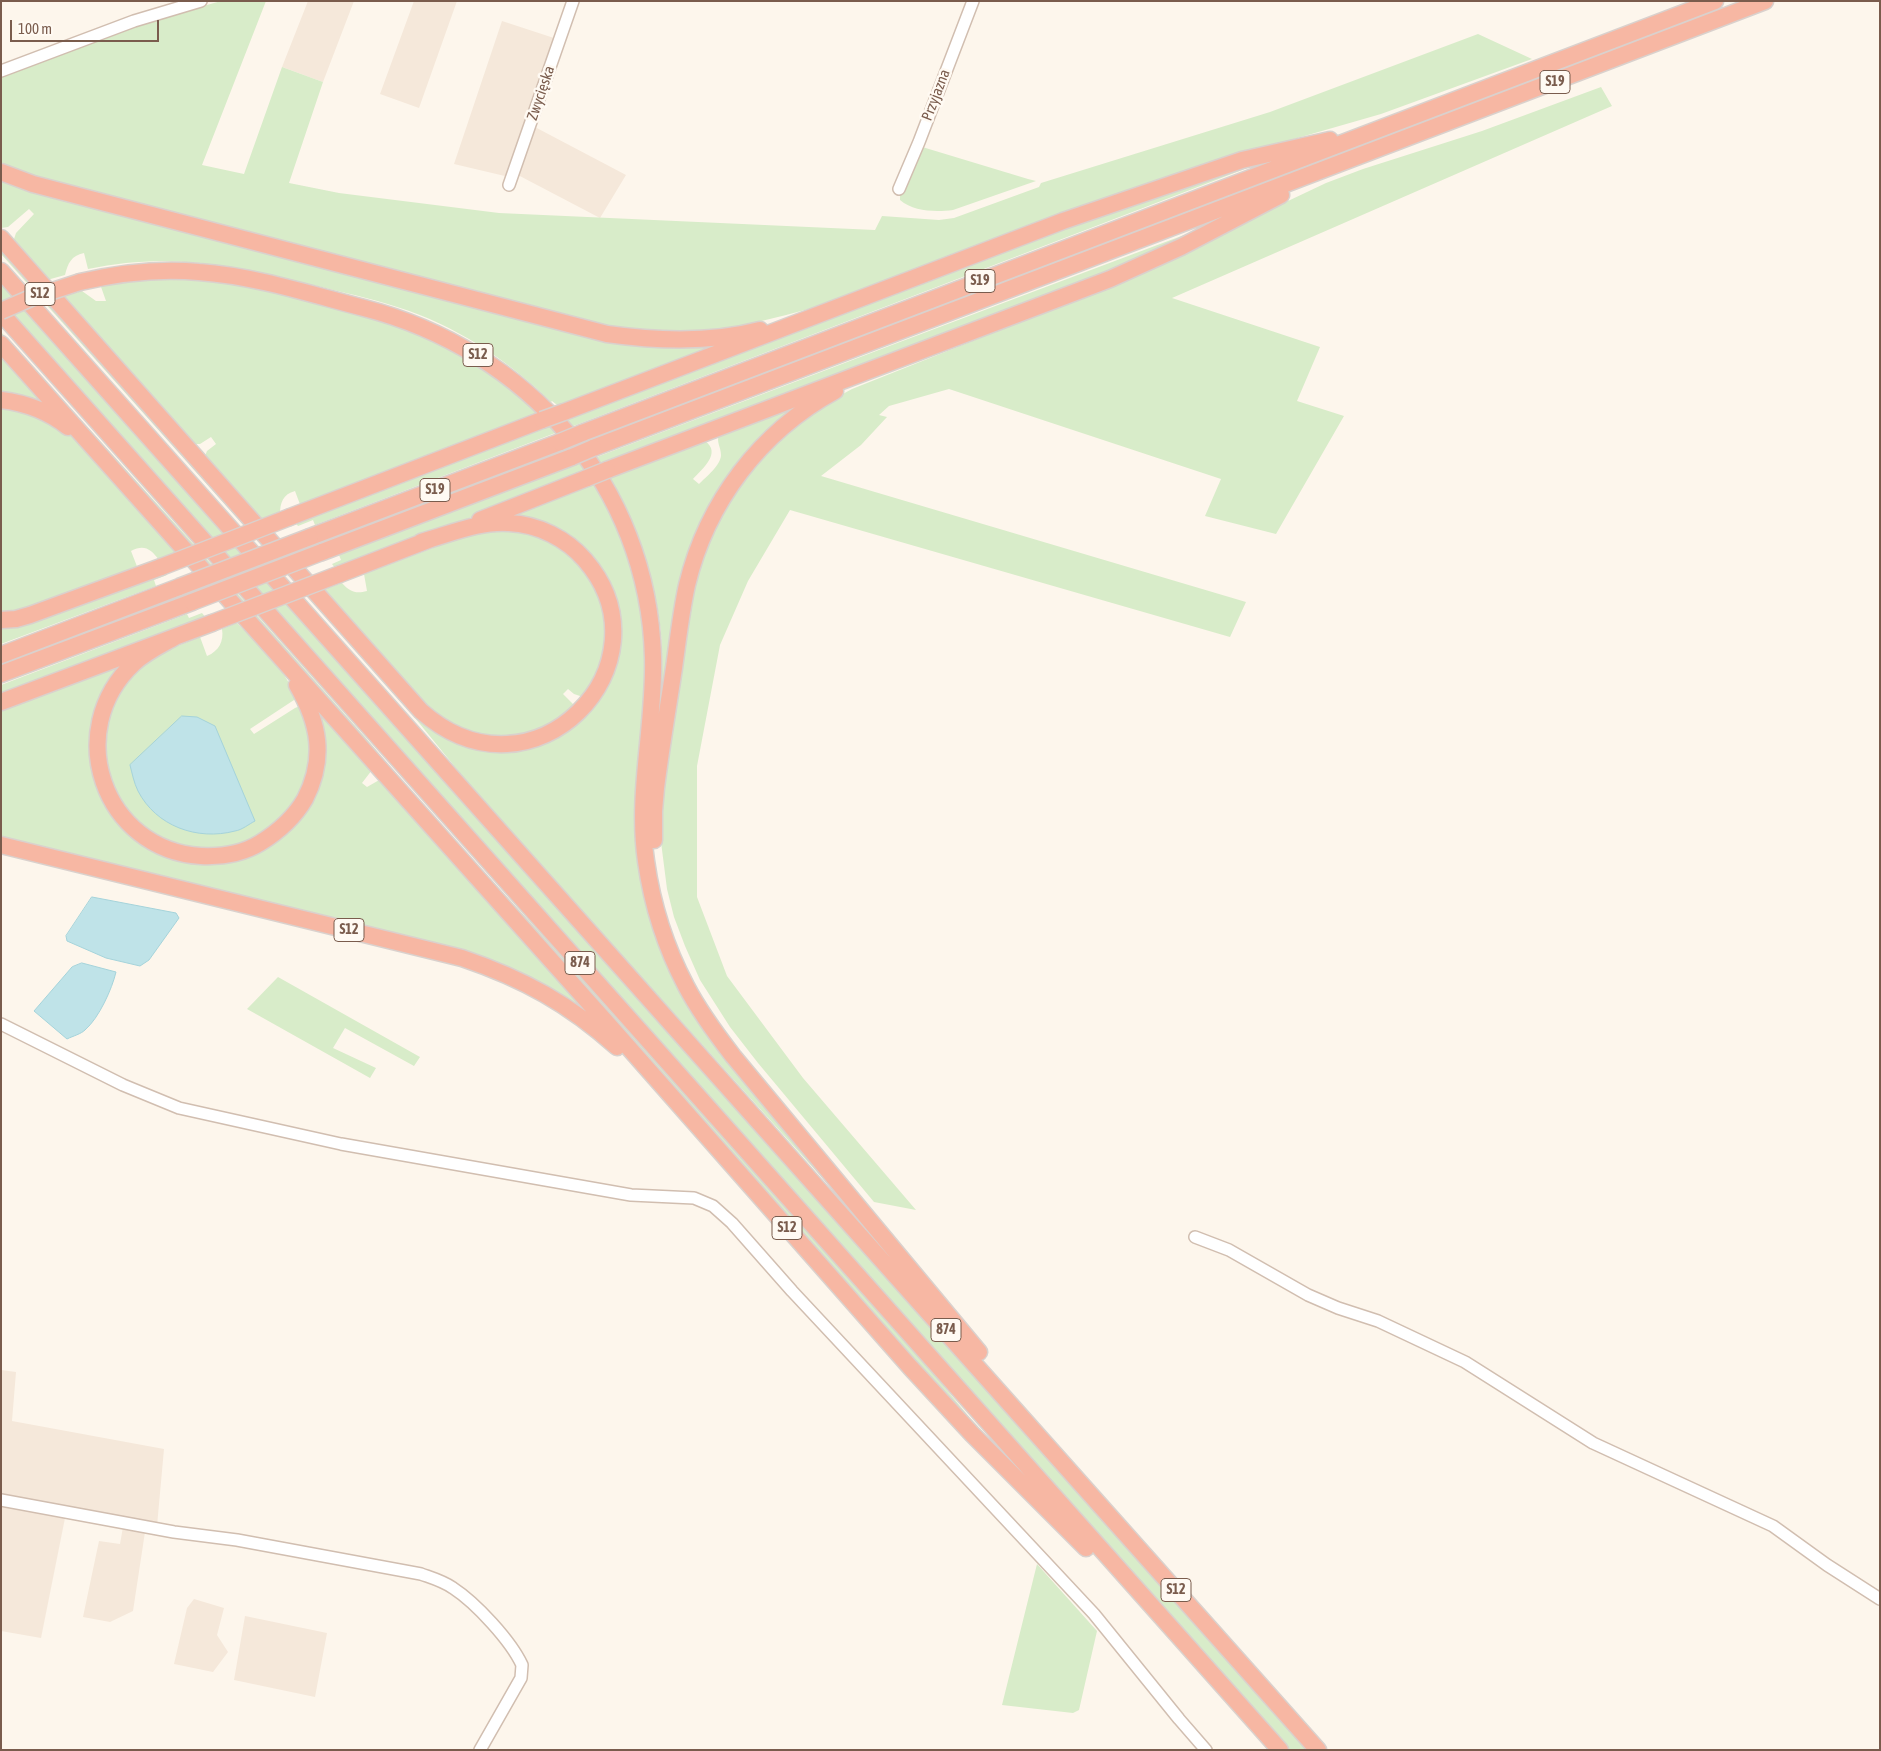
<!DOCTYPE html>
<meta charset="utf-8">
<style>
body{margin:0}
#map{position:relative;width:1881px;height:1751px;overflow:hidden;background:#fdf6ec;font-family:"Asap Condensed",sans-serif}
canvas{display:block}
.frame{position:absolute;inset:0;border:2px solid #7a5c4d;pointer-events:none}
.scale{position:absolute;left:10px;top:20px;width:149px;height:22px;box-sizing:border-box;border:2px solid #7a5c4d;border-top:0;padding-left:6px;font-size:15px;line-height:18px;white-space:nowrap;color:#7a5c4d;-webkit-text-stroke:4px #fffaf3;paint-order:stroke}
</style>
<div id="map">
<canvas width="1881" height="1751"></canvas>
<div class="frame"></div>
<div class="scale">100 m</div>
</div>
<script>
const c = document.querySelector('canvas').getContext('2d');
c.lineJoin = 'round';
function paint(path, color) {
  c.fillStyle = color;
  c.fill(path, 'evenodd');
}
function strokePath(path, color, width, dash) {
  c.strokeStyle = color;
  c.lineWidth = width;
  c.lineCap = dash ? 'butt' : 'round';
  c.setLineDash(dash || []);
  c.stroke(path);
}
function drawText(font, color, halo, rows, align = 'center') {
  c.font = font + ' "Asap Condensed",sans-serif';
  c.lineWidth = 5;
  c.setLineDash([]);
  c.textBaseline = 'middle';
  c.strokeStyle = halo;
  c.fillStyle = color;
  for (const [text, x, y, turn = 0] of rows) {
    c.save();
    c.translate(x, y);
    c.rotate((+turn || 0) * Math.PI / 180);
    c.textAlign = isNaN(turn) ? turn : align;
    if (halo) c.strokeText(text, 0, 0);
    c.fillText(text, 0, 0);
    c.restore();
  }
}
const residential = new Path2D(`
 M308,1h46l-31,81 -41,-15z
 M414,1h43l-38,107 -39,-14z
 M502,21l55,18 -48,138 -55,-13z
 M533,126l93,49 -26,43 -84,-44z
 M1,1370l15,2 -4,49 152,28 -7,77 -156,-28z
 M1,1505l64,13 -24,120 -40,-7z
 M123,1527l22,5 -12,79 -23,11 -27,-5 16,-76 21,3z
 M194,1599l30,9 -7,27 11,17 -15,20 -39,-8 13,-56z
 M245,1616l82,17 -12,64 -81,-17z`);
const green = new Path2D(`
 M221,1h45l-64,164 42,9 38,-107 41,15 -34,101 50,10 160,20 376,17 7,-14 57,4 15,-2 85,-31 2,-4 229,-71 208,-78 54,25 -151,55 -167,48 -391,143c-55,15 -104,29 -162,27 -37,-1 -73,-11 -109,-19l-518,-137 -33,-11v-89l139,-52z
 M1601,87l11,19 -440,192 148,49 -23,54 47,15 -68,118 -71,-18 16,-37 -272,-90 -60,17 -10,9 8,2 -26,28 -40,31 425,126 -16,35 -440,-127 -42,71 -28,64 -23,121v131l30,79 76,102 113,132 -42,-8 -116,-139 -28,-36 -30,-47 -15,-34 -11,-29 -7,-28 -6,-47v-40l35,-230 27,-64 25,-38 31,-33 38,-29 35,-19 246,-98 228,-108 37,-14 119,-38z
 M1468,102l2,5 -1153,439 -3,-4z
 M919,146l109,33 8,2 -83,29c-17,2 -39,2 -53,-10v-5z
 M1284,154l-969,371 -2,-5 -15,6 -5,-6 238,-91 401,-149 241,-93z
 M1,176l569,154 168,11 -177,67 -9,-7 -1,1c-43,-42 -96,-77 -154,-95 -27,-9 -56,-15 -84,-22 -78,-20 -145,-33 -225,-16l-4,-16c-13,3 -16,10 -19,22l-18,5 -34,-38 3,-9 18,-19 -5,-5 -21,18 -7,1z
 M1224,220l-80,40 -808,309 -4,-5 9,-4 -2,-5c295,-112 588,-224 885,-335z
 M1,243l418,472 15,14 29,15 84,-4 66,-77 -15,-94 -94,-53 91,-33 25,51 17,53 7,35 2,57 -9,114 37,185 196,253 -388,-431 -67,-82 -101,-114 -313,-350z
 M1,277l1308,1473h-20l-1288,-1445z
 M139,278l69,1 58,11 126,32 44,18 72,44 31,32 -238,91 -6,-16c-12,3 -15,12 -15,23l-19,7 -56,-65 2,-5 9,-7 -5,-7 -11,7h-7l-133,-147 22,-6 14,10h10l-6,-17z
 M1,332l189,208 176,198 59,70 132,143 371,416 42,51 47,50 -52,-48 -964,-1082z
 M1,351l50,56 -50,-12z
 M808,400l-90,97 -58,219c1,-23 3,-46 2,-69 -3,-63 -25,-114 -52,-170l95,-36c17,12 -3,28 -12,38l6,5c7,-7 22,-19 22,-29 0,-8 -5,-13 -2,-20z
 M1,406l55,18 15,11 105,118 -17,7c-8,-11 -15,-16 -28,-9l7,18 -112,41 -25,3z
 M486,530c16,0 33,0 49,5 37,10 70,58 72,95 0,10 -3,24 -5,34 -3,11 -13,23 -19,33l-9,-3 -6,-5 -5,5 10,10 1,4 -34,22 -39,7 -31,-4 -37,-21 -110,-122 19,-7c8,9 14,11 25,8l-3,-17 98,-37z
 M164,570l3,5 -13,5 2,6 -155,58v-19z
 M183,592l4,5 -90,32 -48,20 -48,17v-5z
 M202,613l5,6 -206,78v-12l186,-71 2,4z
 M237,623c20,21 50,47 58,74l-1,3 -44,29 4,5 41,-26 5,-2 10,21 1,33 -11,35 -19,26 -28,19 -35,10 -25,-1 -33,-10 -34,-26 -20,-38 -1,-50 16,-37 24,-26 20,-11 35,-14 7,19c12,-5 17,-15 15,-27z
 M130,659l-39,78 38,93 87,31 88,-50 12,-104 56,63 -10,13 5,4 14,-8 214,239 -44,-28 -550,-152v-130z
 M278,977l142,80 -6,9 -69,-38 -12,20 43,20 -6,10 -123,-69z
 M1037,1564l60,67 -18,79 -6,3 -71,-8z`);
const water = new Path2D(`
 M182,716l15,1 18,9 40,95c-6,3 -13,9 -20,10 -38,10 -79,-5 -97,-40 -4,-8 -6,-18 -8,-26z
 M92,897l84,16 3,5 -30,42 -9,6 -34,-8 -39,-17 -1,-5z
 M82,963l34,9c-4,17 -17,46 -31,58 -4,4 -12,6 -18,9l-33,-28 38,-44z`);
const minor = new Path2D(`
 M1,71l133,-50 67,-20
 M509,185l64,-184
 M899,189l20,-47 54,-141
 M1,1024l122,61 56,23 162,36 290,51 63,3 19,8 19,17 60,68 302,323 85,105 27,31
 M1195,1237l34,13 79,45 30,13 40,13 87,41 128,81 180,83 54,39 53,34
 M1,1500l173,32 63,8 184,34c11,4 22,7 32,14 23,15 58,53 69,77l-1,13 -41,72`);
const highway = new Path2D(`
 M1,172l32,12 574,150c50,7 104,9 153,-4
 M1,238l420,473c113,100 253,-48 164,-151 -18,-21 -47,-36 -76,-37 -30,-2 -59,11 -88,19
 M1,271l1317,1479
 M80,282c39,-9 79,-14 119,-10 56,4 111,22 165,36 163,42 284,177 289,349 2,68 -17,136 -7,204 6,43 20,87 40,125 13,25 30,48 47,70l246,296
 M1,313l1279,1437
 M1,344l606,679 303,344 62,67 114,114
 M1,400c25,3 47,11 67,27
 M564,412l499,-191 179,-61 88,-20
 M582,433l1133,-432
 M593,448l1172,-447
 M607,470l503,-191 71,-32 100,-52
 M290,517l252,-97
 M480,520l107,-42
 M310,537l250,-95
 M322,552l250,-95
 M340,574l91,-35
 M1,620l15,-1 14,-4 131,-48
 M175,637c-14,8 -29,15 -41,26 -72,67 -31,187 67,193 21,1 41,-2 59,-13 18,-11 34,-25 45,-44 21,-41 14,-76 -8,-114
 M1,655l178,-68
 M1,674l191,-72
 M1,702l211,-79
 M654,840v-29l2,-23c5,-40 12,-80 18,-120 4,-28 7,-56 13,-83 20,-83 73,-153 148,-194
 M1,845l461,113c62,21 107,46 155,89`);
const highwayBridge = new Path2D(`
 M1,311l30,-13 49,-16
 M542,420l22,-8
 M560,442l22,-9
 M572,457l21,-9
 M587,478l20,-8
 M161,567l129,-50
 M179,587l131,-50
 M192,602l130,-50
 M212,623l128,-49`);
const shields = [
 [1555,82,30],
 [980,281,30],
 [40,294,30],
 [478,355,30],
 [435,490,30],
 [349,930,30],
 [580,963,30],
 [787,1228,30],
 [946,1330,30],
 [1176,1590,30]
];
const shieldNames = [
 ["S19",1555,82],
 ["S19",980,281],
 ["S12",40,294],
 ["S12",478,355],
 ["S19",435,490],
 ["S12",349,930],
 ["874",580,963],
 ["S12",787,1228],
 ["874",946,1330],
 ["S12",1176,1590]
];
const streetNames = [
 ["Zwycięska",541,93,-71],
 ["Przyjazna",936,95,-69]
];
paint(residential, '#f5e8da');
paint(green, '#d8ecc9');
paint(water, '#bfe3e8');
strokePath(water, '#a5d3da', 1);
strokePath(minor, '#d1beb0', 14);
strokePath(highway, '#dad1cd', 19);
strokePath(minor, '#fff', 11);
strokePath(highway, '#f7b7a3', 16);
strokePath(highwayBridge, '#dad1cd', 19, []);
strokePath(highwayBridge, '#f7b7a3', 16);
for (const [x, y, w] of shields) {
  const box = new Path2D();
  box.roundRect(x - w / 2, y - 11.5, w, 23, 4);
  c.fillStyle = '#fffaf3';
  c.fill(box);
  strokePath(box, '#7a5c4d', 1);
}
drawText('bold 14px', '#7a5c4d', null, shieldNames);
drawText('15px', '#7a5c4d', '#fffaf3', streetNames);
</script>
